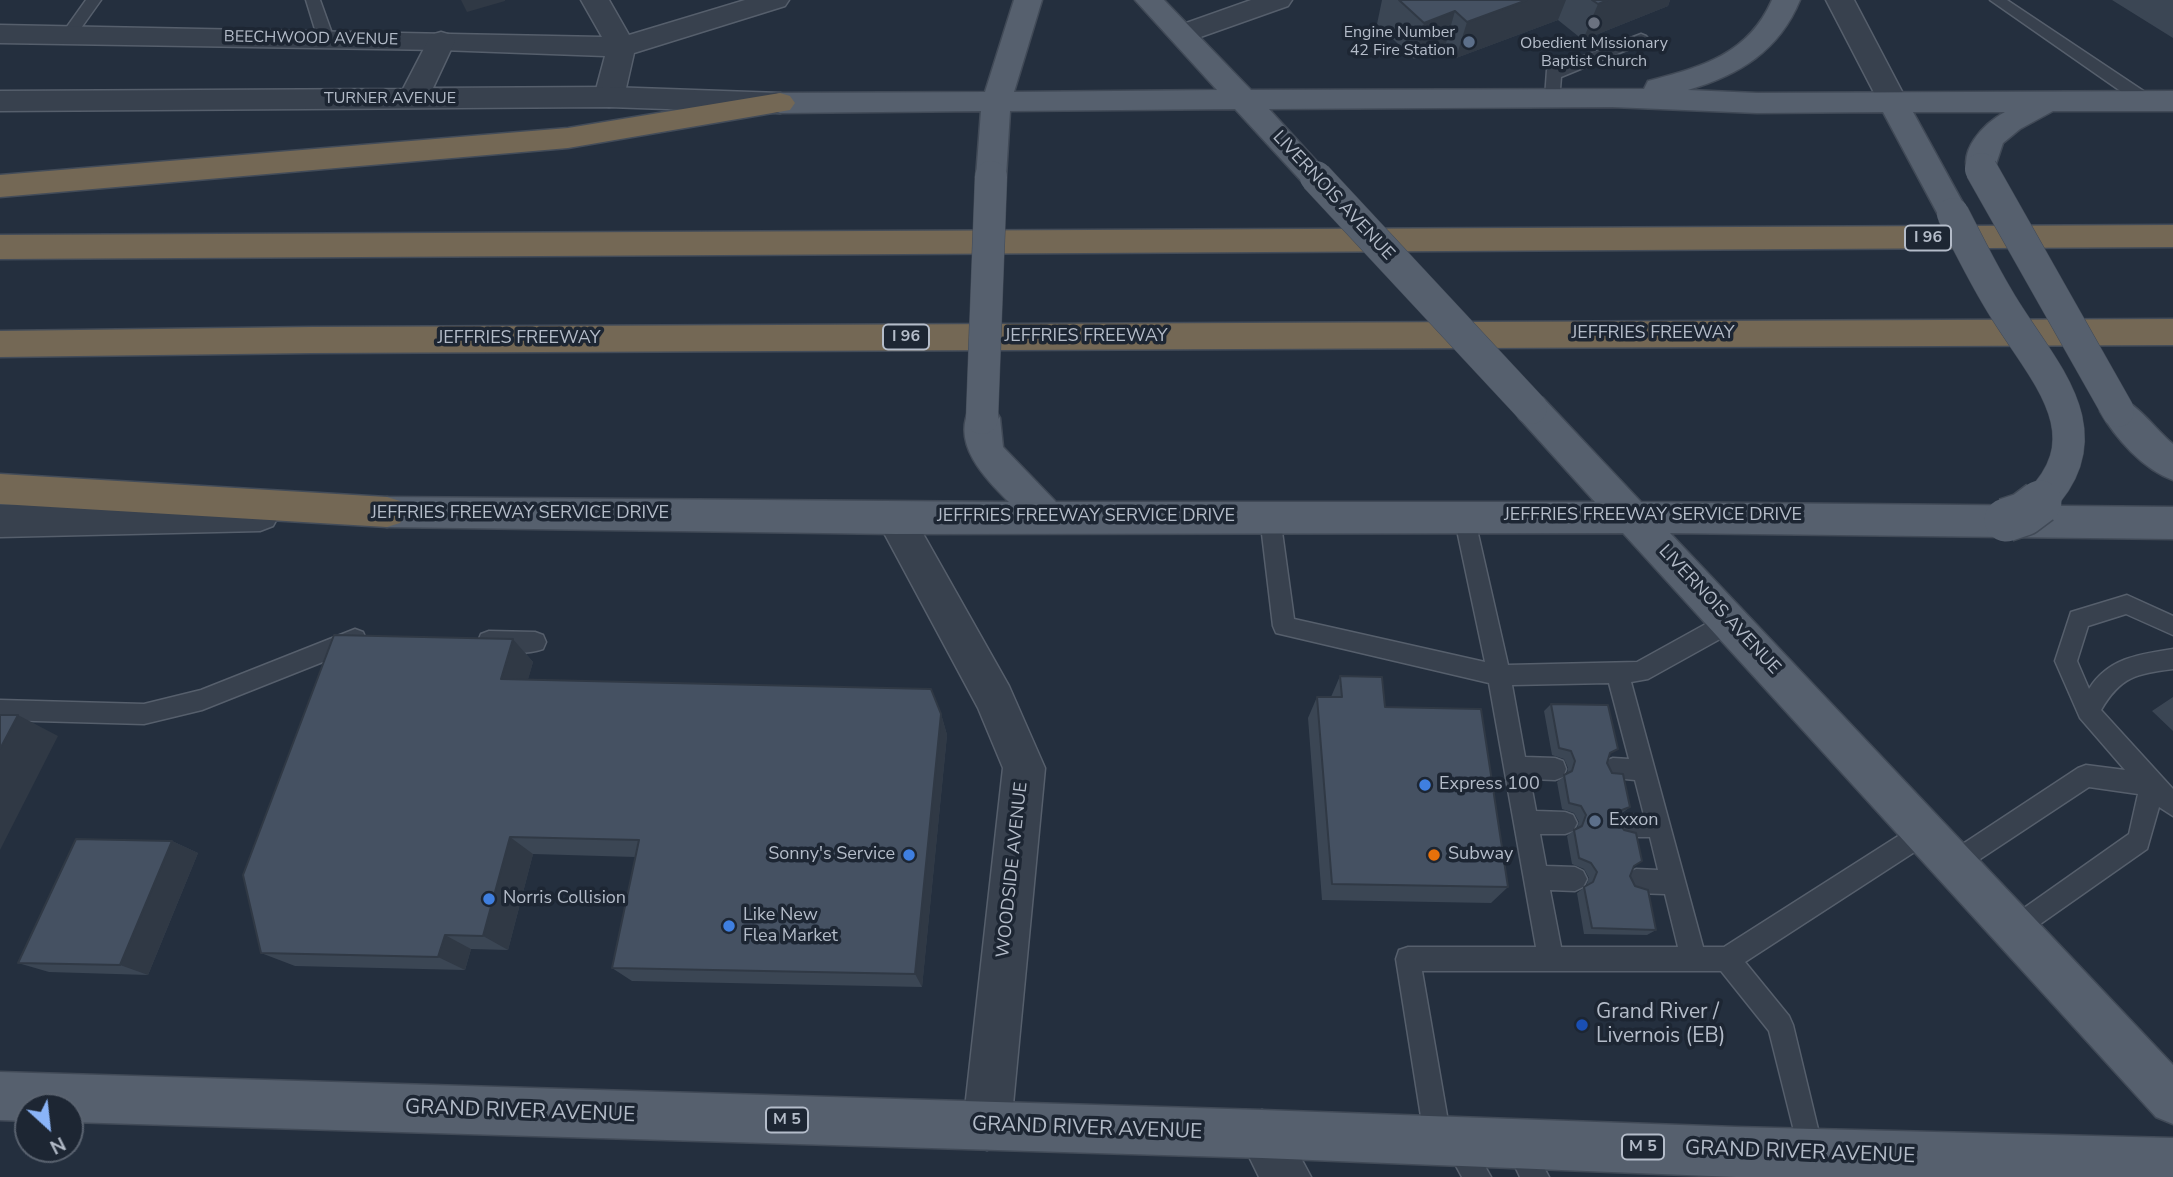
<!DOCTYPE html>
<style>
body{margin:0}
#map{position:relative;width:2173px;height:1177px;overflow:hidden;background:#242f3e;font-family:"Nunito Sans",sans-serif}
canvas{display:block}
.north{position:absolute;left:14px;top:1093px;width:70px;height:70px;box-sizing:border-box;background:#1d2633;border:2px solid #59626f;border-radius:50%;rotate:153deg;font-size:19px;font-weight:700;line-height:28px;text-align:center;color:#b4bcc9}
.north::after{content:'';display:block;margin:auto;width:24px;height:32px;background:#8ab4f8;clip-path:polygon(50% 0,100% 100%,50% 72%,0 100%)}
</style>
<div id="map">
<canvas width="2173" height="1177"></canvas>
<div class="north">N</div>
</div>
<script>
const c = document.querySelector('canvas').getContext('2d');
c.lineJoin = 'round';
function strokePath(path, color, width, dash) {
  c.strokeStyle = color;
  c.lineWidth = width;
  c.lineCap = dash ? 'butt' : 'round';
  c.setLineDash(dash || []);
  c.stroke(path);
}
function paint(path, color) {
  c.fillStyle = color;
  c.fill(path, 'evenodd');
}
function drawText(font, color, halo, rows, align = 'center') {
  c.font = font + ' "Nunito Sans",sans-serif';
  c.lineWidth = 7;
  c.setLineDash([]);
  c.textBaseline = 'middle';
  c.strokeStyle = halo;
  c.fillStyle = color;
  for (const [text, x, y, turn = 0] of rows) {
    c.save();
    c.translate(x, y);
    c.rotate((+turn || 0) * Math.PI / 180);
    c.textAlign = isNaN(turn) ? turn : align;
    if (halo) c.strokeText(text, 0, 0);
    c.fillText(text, 0, 0);
    c.restore();
  }
}
const service = new Path2D(`
 M86,0h15l-27,38h-10l-3,-3z
 M306,0h14l14,39 -3,3h-10l-3,-3z
 M1990,0h17l147,98 2,4 -2,4h-12z
 M1641,34l5,2 3,3 -3,3 -85,35 -2,25h-12l-2,-4 2,-28z
 M1464,508l7,2 3,6 34,149 129,-3 85,-47 8,-2 8,2 3,7 -3,7 -90,50 -17,3 72,265h21l193,-123 8,-3 8,3 4,8 -4,8 -188,122 44,54 4,9 31,129 -4,9 -9,4 -9,-4 -33,-132 -48,-60h-299l28,162 8,-3 9,4 24,43h-29l-14,-26 -10,4 -9,-4 -4,-9 -29,-183 3,-9 9,-3h128l-47,-264 -213,-50 -3,-7 -13,-109 3,-6 7,-2 7,2 3,6 14,102 191,43 -31,-146 3,-6zM1609,683l20,76 -16,-1 -8,3 -3,8 3,8 30,3 9,35h-19l-8,3 -4,8 4,8 8,3h25l8,33 -22,-1 -8,4 -4,8 4,8 8,4 29,1 13,53h-117l-11,-57 25,1 8,-4 4,-8 -4,-8 -8,-4 -29,-1 -6,-32h25l8,-3 4,-8 -4,-8 -8,-3 -29,-1 -6,-32 25,1 8,-3 3,-8 -3,-8 -8,-3 -30,-1 -13,-72z
 M2127,595l46,21v19l-47,-21 -38,12 -11,35 12,28c19,-31 51,-35 84,-40v20c-37,5 -52,7 -72,41l72,79v27l-14,-9 -12,42 -131,92 -9,-3 -3,-9 3,-9 122,-86 9,-40 -49,-7 -127,84 -8,4 -8,-4 -4,-8 4,-8 132,-87 8,-3 39,5 -45,-52 -25,-57 16,-49z
 M355,629l8,3 3,7 -3,7 -161,64 -58,14 -144,-4v-20l144,4 57,-14z
 M489,631l46,1 8,3 3,7 -3,7c-16,6 -46,5 -62,-1l-3,-7 3,-7z
 M1518,1132l9,4 22,41h-29l-15,-32 4,-9z`);
const minor = new Path2D(`
 M581,0h28l20,35 116,-35h44l-4,6 -151,47 -10,44 -5,7 -10,3 -10,-3 -5,-7 11,-41 -164,-6 -441,-7v-18l602,12z
 M1251,0h41l-4,6 -96,34 -10,3 -10,-3 -4,-6 4,-6z
 M895,502l13,5 101,179 36,82 -34,358 -7,17 -17,7 -17,-7 -7,-17 40,-358 -25,-60 -102,-190 6,-11z
 M1262,1110l17,7 32,60h-52l-21,-43 7,-17z`);
const tertiary = new Path2D(`
 M1826,0h28l54,103 -5,7 -10,3 -10,-3z
 M441,32l10,3 4,6 -22,47 176,-1 171,6 10,3 5,7 -5,7 -10,3 -171,-6 -609,4v-20l403,-2 28,-54z
 M260,499l13,5 6,11 -6,11 -13,5 -260,6v-32z`);
const primary = new Path2D(`
 M1014,0h28l-28,92 203,-2 -82,-90h29l87,90 393,-1 4,-8c53,-14 100,-26 124,-81h28c-21,51 -61,75 -112,90l69,3 416,-2v20h-120l-33,18 -17,14 -11,33 -11,4 -11,-4c-14,-24 14,-53 35,-64h-92l56,102 -5,8 -11,3 -11,-3 -59,-110 -126,1 -145,-6 -343,2 62,68 -4,8 -11,3 -11,-3 -70,-76 -225,2 -4,66 -4,8 -11,3 -11,-3 -4,-8 5,-66 -201,2 -10,-3 -5,-7 5,-7 10,-3 205,-1z
 M1531,394l12,4 98,104 532,5v32l-503,-6 503,532v59l-17,-7 -533,-584 -728,1 -508,-7 -13,-4 -6,-11 6,-11 13,-4 622,5c-24,-24 -58,-58 -39,-94l12,-4 12,4 6,10 3,29 53,55h539l-76,-84 -6,-10 6,-10z
 M2118,397c20,7 38,33 55,47v36c-29,-10 -58,-42 -73,-69l6,-10z
 M0,1072l1262,38 474,17 437,11v39h-437l-474,-19 -1192,-36v-15h-42v14l-28,-1z`);
const motorway = new Path2D(`
 M780,93l10,3 5,7 -5,7 -222,38 -568,49v-22l568,-47z
 M2173,225v22l-2173,12v-24z
 M2173,319v26l-1861,8 -312,4v-26l312,-4z
 M0,474l387,23 13,4 6,11 -6,11 -13,4 -387,-23z`);
const primaryBridgeFar1 = new Path2D(`
 M1981,169l137,242
 M1316,177l215,231
 M1953,214c15,29 29,58 46,86 39,67 111,131 39,203
 M982,418l9,-241`);
const primaryBridge = new Path2D(`
 M2006,520l18,-6 16,-12`);
const wall = new Path2D(`
 M1382,0h288l-2,6 -85,34 -25,-20 -102,38 -11,-11 -31,12 -37,-35z
 M2112,0h61v38z
 M513,639l20,23 -5,17 413,35 6,21 -25,252 -290,-6 -20,-13 23,-111 -102,-3 -25,96 -37,-1 -6,21 -170,-4 -34,-13z
 M1340,676l45,31 123,180 -17,16 -169,-3 -14,-182 9,-21h14z
 M2173,697v34l-21,-20z
 M1551,704l59,52 -2,1 -1,6 23,44 -9,7 -3,7 15,47 -3,8 26,54 -9,5 -63,-1 -7,-41 9,-7 3,-8 -5,-9 -12,-5 -5,-28 10,-8 2,-6 -5,-9 -12,-4 -5,-27 10,-8 1,-6 -4,-9 -12,-4 -8,-44z
 M172,841l26,12 -50,122 -99,-3 -31,-9z`);
const shadedWall = new Path2D(`
 M461,0h44v1l-38,11z
 M1527,0h39l-8,20 -102,38 11,-36z
 M1608,0h62l-2,6 -85,34 15,-36z
 M1455,11l-10,36 -31,12 10,-36z
 M513,639l20,23 -11,39 -21,-22z
 M941,714l6,21 -25,252 -7,-13z
 M18,715l40,21 -58,114v-101z
 M510,837l23,17 -25,96 -25,-14z
 M172,841l26,12 -50,122 -28,-10z
 M445,935l26,14 -6,21 -27,-13z`);
const building = new Path2D(`
 M1399,0h128l-60,22 -12,-11 -31,12z
 M1592,0h16l-10,4z
 M334,635l179,4 -12,40 430,10 10,25 -26,260 -303,-6 27,-128 -129,-3 -27,99 -38,-1 -7,22 -177,-4 -18,-78z
 M1340,676l42,1 3,30 96,2 27,178 -176,-3 -15,-187h25z
 M1551,704l57,1 10,44 -8,4 -3,10 5,10 11,1 7,33 -8,3 -4,11 6,9 12,3 6,28 -8,5 -4,10 5,10 13,4 8,40 -64,-2 -8,-41 9,-5 4,-10 -6,-9 -12,-5 -5,-28 8,-4 4,-11 -5,-9 -12,-3 -5,-28 8,-4 3,-10 -4,-10 -12,-3z
 M0,715h18l-18,34z
 M76,839l96,2 -52,124 -102,-2z`);
const markers = [
 [1594,23,7,"#6b7280"],
 [1469,42,7,"#5c6f8a"],
 [1425,785,7,"#3f7fe0"],
 [1595,821,7,"#5c6f8a"],
 [909,855,7,"#3f7fe0"],
 [1434,855,7,"#e8710a"],
 [489,899,7,"#3f7fe0"],
 [729,926,7,"#3f7fe0"],
 [1582,1025,7,"#1a4fb4"]
];
const farPoinames = [
 ["Engine Number",1455,33],
 ["42 Fire Station",1455,51],
 ["Obedient Missionary",1594,44,"center"],
 ["Baptist Church",1594,62,"center"]
];
const farStreetnames = [
 ["BEECHWOOD AVENUE",311,39,1],
 ["TURNER AVENUE",390,99]
];
const shields = [
 [1928,238,46],
 [906,337,46],
 [787,1120,42],
 [1643,1147,42]
];
const shieldNames = [
 ["I 96",1928,238],
 ["I 96",906,337],
 ["M 5",787,1120],
 ["M 5",1643,1147]
];
const streetNames = [
 ["LIVERNOIS AVENUE",1333,196,47],
 ["JEFFRIES FREEWAY",1653,334],
 ["JEFFRIES FREEWAY",1086,337],
 ["JEFFRIES FREEWAY",519,339],
 ["JEFFRIES FREEWAY SERVICE DRIVE",520,514],
 ["JEFFRIES FREEWAY SERVICE DRIVE",1653,516],
 ["JEFFRIES FREEWAY SERVICE DRIVE",1086,517],
 ["LIVERNOIS AVENUE",1719,610,47],
 ["WOODSIDE AVENUE",1013,870,-84]
];
const poiNames = [
 ["Express 100",1439,785],
 ["Exxon",1609,821],
 ["Sonny's Service",895,855,"right"],
 ["Subway",1448,855],
 ["Norris Collision",503,899],
 ["Like New",743,916],
 ["Flea Market",743,937]
];
const nearPoinames = [
 ["Grand River /",1596,1013],
 ["Livernois (EB)",1596,1037]
];
const nearStreetnames = [
 ["GRAND RIVER AVENUE",520,1112,2],
 ["GRAND RIVER AVENUE",1087,1129,2],
 ["GRAND RIVER AVENUE",1800,1153,2]
];
strokePath(service, '#565f6c', 3);
strokePath(minor, '#565f6c', 3);
strokePath(tertiary, '#565f6c', 3);
strokePath(primary, '#414a57', 3);
strokePath(motorway, '#434c59', 3);
paint(service, '#38414e');
paint(minor, '#38414e');
paint(tertiary, '#38414e');
paint(primary, '#56606e');
paint(motorway, '#746855');
strokePath(primaryBridgeFar1, '#414a57', 33, []);
strokePath(primaryBridge, '#414a57', 46, []);
strokePath(primaryBridgeFar1, '#56606e', 32);
strokePath(primaryBridge, '#56606e', 43);
paint(wall, '#3b4654');
paint(shadedWall, '#303945');
paint(building, '#455162');
strokePath(building, '#303945', 2);
for (const [x, y, r, color] of markers) {
  const dot = new Path2D();
  dot.arc(x, y, r, 0, 2 * Math.PI);
  c.fillStyle = color;
  c.fill(dot);
  strokePath(dot, '#1d2633', 2.5);
}
drawText('16px', '#b4bcc9', '#1d2633', farPoinames, 'right');
drawText('16px', '#b4bcc9', '#1d2633', farStreetnames);
for (const [x, y, w] of shields) {
  const box = new Path2D();
  box.roundRect(x - w / 2, y - 12.5, w, 25, 5);
  c.fillStyle = '#1d2633';
  c.fill(box);
  strokePath(box, '#b4bcc9', 2);
}
drawText('bold 16px', '#b4bcc9', null, shieldNames);
drawText('18px', '#b4bcc9', '#1d2633', streetNames);
drawText('18px', '#b4bcc9', '#1d2633', poiNames, 'left');
drawText('21px', '#b4bcc9', '#1d2633', nearPoinames, 'left');
drawText('21px', '#b4bcc9', '#1d2633', nearStreetnames);
</script>
